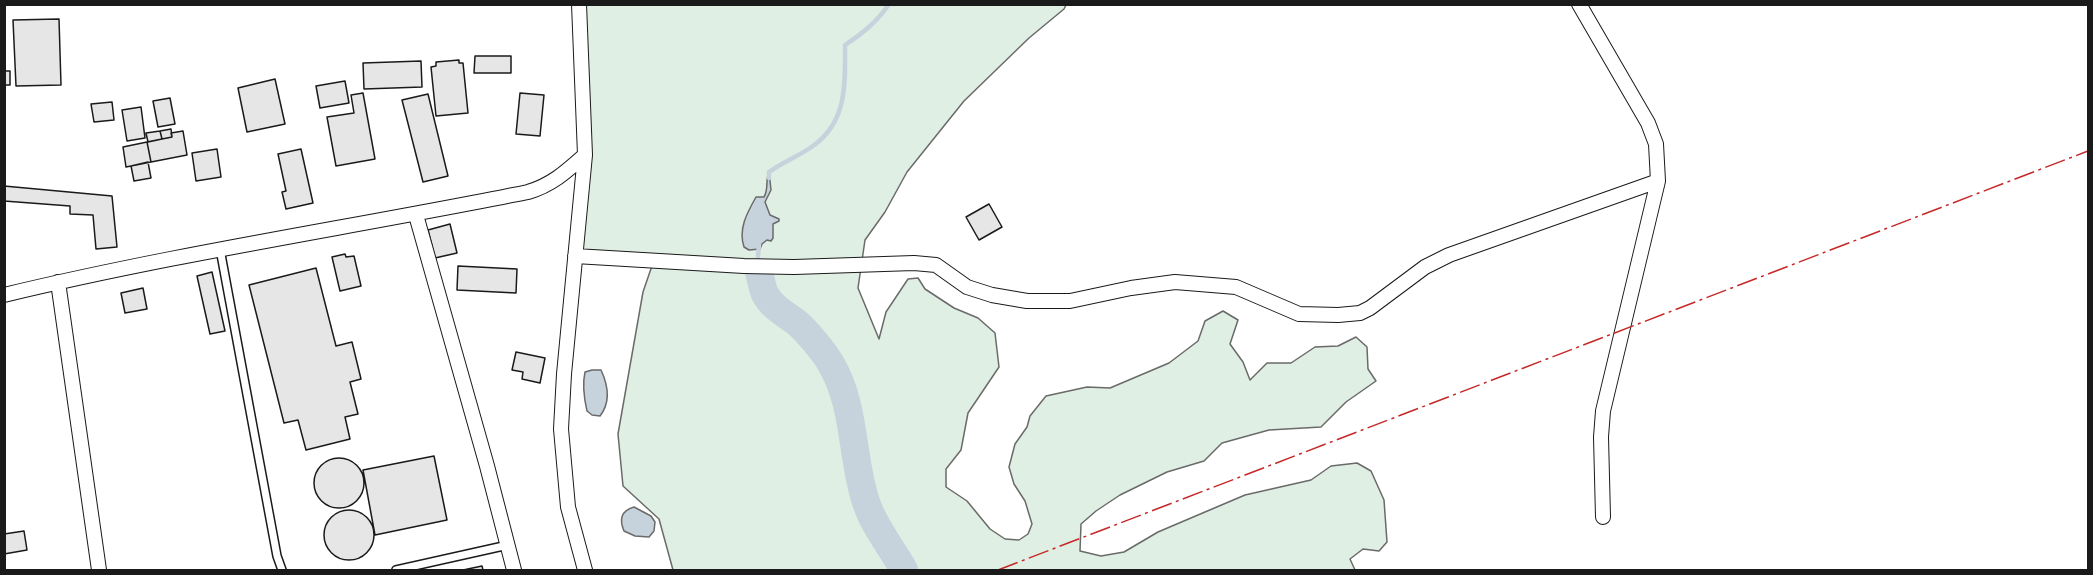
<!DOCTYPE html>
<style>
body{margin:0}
#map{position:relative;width:2093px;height:575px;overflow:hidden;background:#fff;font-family:Lora,serif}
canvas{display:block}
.frame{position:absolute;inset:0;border:6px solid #1a1a1a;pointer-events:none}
</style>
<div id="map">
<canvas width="2093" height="575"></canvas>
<div class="frame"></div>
</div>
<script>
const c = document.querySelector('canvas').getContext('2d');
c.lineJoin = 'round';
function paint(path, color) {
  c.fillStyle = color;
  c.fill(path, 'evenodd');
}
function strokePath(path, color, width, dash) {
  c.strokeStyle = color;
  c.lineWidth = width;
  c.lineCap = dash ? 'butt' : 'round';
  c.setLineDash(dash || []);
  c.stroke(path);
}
const green = new Path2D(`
 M573,5h493l-2,4 -35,29 -65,63 -57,71 -22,40 -20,28 -7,48 21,51 7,-27 22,-33 10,-1 7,11 29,19 24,10 17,15 4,34 -31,46 -7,37 -15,19v18l21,14 23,28 15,10 14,1 9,-6 4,-10 -7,-23 -11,-17 -5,-17 6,-23 12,-17 3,-11 16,-20 41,-9 23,1 59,-25 29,-22 7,-20 18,-10 15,9 -8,24 13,18 7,18 17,-17h24l24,-16 23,-1 18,-9 11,10 1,22 8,12 -30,21 -25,25 -52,3 -47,13 -18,18 -37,11 -47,23 -24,16 -15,13 -1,27 21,5 23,-4 34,-20 87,-37 66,-15 20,-14 26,-3 14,8 13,29 3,42 -8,9 -16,-2 -13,10 5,11h-682l-14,-51 -36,-33 -5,-52 25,-142 12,-35 -84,-4 10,-90z`);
const water = new Path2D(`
 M769,172l2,18 -6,12 5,13 9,4v2l-6,3v14l-2,3 -4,-1 -5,4 -2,5 -11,1 -5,-3c-6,-18 3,-34 12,-50h8c5,-8 1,-16 5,-25z
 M592,370h9c7,15 10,32 -1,46l-8,-1 -5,-4c-3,-13 -5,-26 -2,-39z
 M634,507l17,9 4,6 -1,9 -5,6 -14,-1 -11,-5c-5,-12 -3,-20 10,-24z`);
const stream = new Path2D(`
 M769,178v-6c14,-10 30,-16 44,-26 35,-25 32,-63 32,-101 18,-12 32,-23 44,-41
 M758,256l1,-12`);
const river = new Path2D(`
 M759,272c2,7 3,16 6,22 7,13 20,20 31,28 10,8 29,31 35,42 25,42 20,93 35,138 8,25 26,46 38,68`);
const building = new Path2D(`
 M59,19l2,66 -45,1 -3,-66z
 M475,56h36v17h-37z
 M459,60v3h4l5,50 -32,3 -5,-49 5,-1v-4z
 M421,61l1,26 -58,2 -1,-26z
 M4,71h6v14h-6z
 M275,79l10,45 -38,8 -9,-44z
 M345,81l4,22 -29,5 -4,-22z
 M363,93l12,66 -39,7 -9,-49 27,-4 -3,-18z
 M520,93l24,2 -4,41 -24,-2z
 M428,94l20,82 -25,6 -21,-82z
 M170,98l5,26 -17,3 -5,-26z
 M112,102l2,18 -20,2 -3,-18z
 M141,107l4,31 -18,3 -5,-31z
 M171,129l1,8 -10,2 -2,-8z
 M160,131l2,8 -14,3 -2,-9z
 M183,131l4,24 -36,7 -4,-20 25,-5 -1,-4z
 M147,142l4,20 -25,5 -3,-20z
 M217,149l4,28 -25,4 -4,-28z
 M301,149l12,54 -27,6 -4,-17 4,-1 -8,-37z
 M148,162l3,16 -17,3 -3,-15z
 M4,186l108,10 5,51 -21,2 -3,-34 -23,-1v-8l-66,-5z
 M989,204l13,23 -23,13 -13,-23z
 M450,224l7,29 -22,5 -7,-28z
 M345,254l1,3 8,-1 7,30 -21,5 -8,-34z
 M458,266l59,3 -1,24 -59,-3z
 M316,268l20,78 16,-4 9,37 -11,3 8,32 -13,3 5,22 -44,11 -8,-30 -14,3 -35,-138z
 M212,272l13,59 -15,3 -13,-58z
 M143,288l4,21 -22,4 -4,-20z
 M516,352l29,6 -5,25 -18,-4 1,-7 -11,-2z
 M434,456l13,64 -72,15 -12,-65z
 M314 483a25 25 0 1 1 50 0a25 25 0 1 1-50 0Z
 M324 535a25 25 0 1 1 50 0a25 25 0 1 1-50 0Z
 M24,531l3,19 -23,4v-20z
 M482,566l1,4h-20z`);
const lane = new Path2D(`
 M220,249l57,307 5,14
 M396,570l112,-25`);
const street = new Path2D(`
 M579,4l6,151 -21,219 -3,55 7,78 17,63
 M1579,4l69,119 8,21 2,37 -55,230 -2,26 2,80
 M416,215l71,251 27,104
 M575,256l169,10 50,1 120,-4 22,2 31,22 25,8 35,6h43l61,-13 44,-6 61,5 63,27 39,1 22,-2 10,-5 55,-41 24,-12 209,-74
 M58,282l41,288
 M4,295c174,-42 350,-68 524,-103 24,-7 39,-21 57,-37`);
const power = new Path2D(`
 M998,570l1090,-419`);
paint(green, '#e0efe3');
strokePath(green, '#6a6a6a', 1.5);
paint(water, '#c6d2dc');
strokePath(water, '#6a6a6a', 1.5);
strokePath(stream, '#c6d2dc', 4.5);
strokePath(river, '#c6d2dc', 28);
paint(building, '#e6e6e6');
strokePath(building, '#1a1a1a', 1.5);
strokePath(lane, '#1a1a1a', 10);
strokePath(street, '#1a1a1a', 16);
strokePath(lane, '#fff', 7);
strokePath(street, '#fff', 14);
strokePath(power, '#c62828', 1.5, [21, 4.5, 3, 4.5]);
</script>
